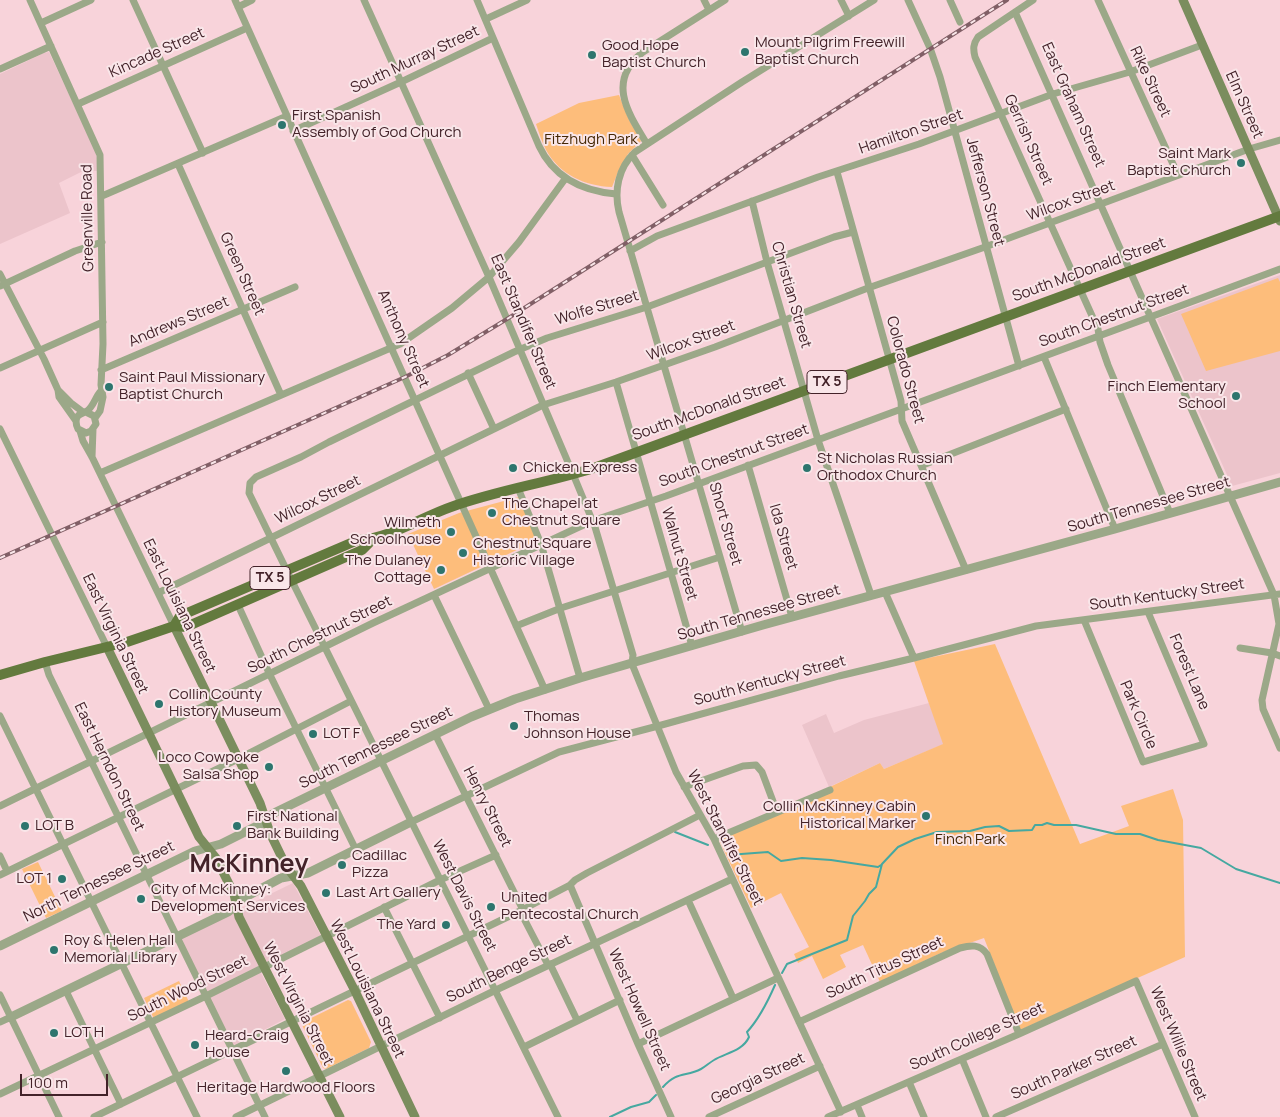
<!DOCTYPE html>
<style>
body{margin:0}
#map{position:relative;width:1280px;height:1117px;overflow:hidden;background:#f8d3da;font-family:Manrope,sans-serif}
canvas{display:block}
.scale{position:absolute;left:20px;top:1074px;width:88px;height:22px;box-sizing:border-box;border:2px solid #432229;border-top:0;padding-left:6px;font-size:15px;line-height:18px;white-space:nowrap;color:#432229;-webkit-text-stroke:4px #f9e6e9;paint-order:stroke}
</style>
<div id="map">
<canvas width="1280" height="1117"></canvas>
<div class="scale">100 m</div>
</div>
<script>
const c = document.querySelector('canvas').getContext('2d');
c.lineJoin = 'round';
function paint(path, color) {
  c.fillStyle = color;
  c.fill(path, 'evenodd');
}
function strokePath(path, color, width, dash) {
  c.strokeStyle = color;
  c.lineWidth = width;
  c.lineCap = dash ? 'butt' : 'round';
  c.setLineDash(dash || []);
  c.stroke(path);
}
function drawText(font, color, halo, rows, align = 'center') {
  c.font = font + ' Manrope,sans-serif';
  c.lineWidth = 4;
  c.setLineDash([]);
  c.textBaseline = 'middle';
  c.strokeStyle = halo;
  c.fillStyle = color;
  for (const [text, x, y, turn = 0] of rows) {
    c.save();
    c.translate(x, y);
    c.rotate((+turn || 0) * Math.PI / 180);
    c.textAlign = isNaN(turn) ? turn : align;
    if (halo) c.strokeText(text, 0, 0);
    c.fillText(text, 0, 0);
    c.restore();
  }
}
const built = new Path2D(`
 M49,52l47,100 2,19h-15l-24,12 11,30 -70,31v-170l44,-21z
 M1280,275v198l-48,13 -75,-167z
 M929,703l15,41 -60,25 -4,-6 -51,24 -27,-62 24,-11 8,19 30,-13z
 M293,883l28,53 -63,31 27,52 -52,27 -53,-108z`);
const green = new Path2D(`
 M619,95l10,25 12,21 -13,13 -10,18 -6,15c-27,-1 -52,-12 -66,-37 -4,-8 -7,-17 -10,-26l43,-21z
 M1278,278l2,4v69l-74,20 -25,-57z
 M519,497l19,43 -104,49 -26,-55 51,-21z
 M995,644l85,200 49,-18 -8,-20 52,-17 10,31 2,137 -165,73 -36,-92 -43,15 -61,29 -17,-37 -23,10 6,12 -23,12 -11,-23 -14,7 -4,-9 15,-7 -28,-54 -30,15 -32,-68 161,-77 4,6 59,-25 -29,-83z
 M38,862l24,49 -16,7 -24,-49z
 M179,981l10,21 -35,17 -10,-21z
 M348,1000l3,1 20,41 -2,6 -43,21 -3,-1 -21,-43 1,-3z`);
const stream = new Path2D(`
 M675,832l33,13
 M728,855l40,-3 13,9 21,-3 29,2 47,7 3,-2
 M782,973l5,-9 60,-24 6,-24 12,-15 4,-7 7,-7 6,-23 16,-17 17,-8 22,-7 33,-1 15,-4 14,-1 10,5 23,-1 3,-5h7l5,-2 7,2h22l40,9h24l18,6 43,8 35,21 44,14
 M663,1087c14,-16 23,-10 38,-18 4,-2 8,-6 13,-9 11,-7 29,-9 35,-23l-2,-5c12,-13 21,-31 28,-47
 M610,1117l21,-10 18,-5 7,-7`);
const minor = new Path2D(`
 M30,0l70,155 3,189 -2,41 2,12 -3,14 -5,7
 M133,0l70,153
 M235,0l310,690
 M364,0l125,277 84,197 22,53 38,128 -1,9 44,108 38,67 127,273
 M477,0l62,146c15,32 43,45 77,48
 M704,0l5,10
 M841,0l8,16
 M908,0l22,48 10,29 79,289
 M950,0l10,22
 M1033,0l-55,37c-5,7 -5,12 -3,20l123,272 2,13 8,23 62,148
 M1098,0l80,175
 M238,7l14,-7
 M1015,12l259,583 5,29 -17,76 1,9 17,39
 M486,19l41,-19
 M41,23l50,-23
 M0,69l51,-23
 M78,104l169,-76
 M293,131l108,-49 92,-44
 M647,144c-19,-31 -41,-63 -4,-92l82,-52
 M632,155l31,50
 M178,164l103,231
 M837,172l64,229 1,20 64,149
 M102,196l185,-80
 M752,201l15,61 51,178 53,155
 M630,251l27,-15 161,-59 101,-33 134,-50 77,-22 72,-27
 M0,274l44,85 14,31 1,7 17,24
 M0,286l75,-35 27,-9
 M1044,357l71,172
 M0,368l103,-46
 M101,370l194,-83
 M468,373l26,56
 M616,382l76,264
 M58,390l13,13 12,9
 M86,412l8,4 2,8 -5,7 -5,2 -8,-4c-2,-4 -3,-7 -1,-12 3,-4 7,-4 10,-6 7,-5 8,-14 14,-20
 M0,429l107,218
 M80,431l3,10 9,16 82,169
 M92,457l1,-28
 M748,465l44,152
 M923,465l143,-56
 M100,473l300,-129 52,-36 37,-31 30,-35 46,-63
 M518,488l23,56 39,134
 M885,592l29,66
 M158,593l385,-188 73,-23 99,-35 153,-59 117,-41 264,-98 31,-9
 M434,595l55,114
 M238,605l32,70 86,175
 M1084,620l59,142 61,-18 -56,-132
 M516,626l45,-18 159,-51
 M742,632l-123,-420c-5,-21 -1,-44 16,-60l107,-70 132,-82
 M1240,648l32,5 8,3
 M45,662l4,13 216,442
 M0,716l197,401
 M435,734l88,176
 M684,787l59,-21 13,-1 6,7 15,40
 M0,806l373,-183 219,-102 74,-25 614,-227
 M411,822l148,-70 99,-26 181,-50 75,-18 122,-32 244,-32
 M714,839l116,-49
 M0,856l7,15
 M0,875l238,-116 113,-58
 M570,885l68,159 33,73
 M688,900l45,98
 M384,907l56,111
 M520,911l28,54
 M550,964l27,56
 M66,991l55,113
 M0,995l59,122
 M0,1022l11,-5
 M799,1022l161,-74c11,-3 20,-4 27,6l32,80
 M638,1044l140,-66
 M524,1047l96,-47
 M962,1059l24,58
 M909,1082l15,35
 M0,1094l206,-98 234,-116 56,-25
 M857,1105l5,12
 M94,1117l426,-206 50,-26 5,-5 12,-7 113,-58
 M236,1117l260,-127 236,-111
 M558,1117l-271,-546 -38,-78 1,-10 6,-6 45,-20 28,-15 185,-90 33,-14 100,-31 187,-70 19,-5
 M709,1117l111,-51
 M828,1117l191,-83 117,-53 59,136
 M996,1117l167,-73`);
const tertiary = new Path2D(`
 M0,946l195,-95 26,-7 42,-21 8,-8 5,-3 195,-95 44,-18 65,-21 183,-53 352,-96 165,-47
 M11,1017l217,-105 5,-4 3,-6 45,-24 27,-5 103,-51`);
const secondary = new Path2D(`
 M1183,0l97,221
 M174,626l86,177 10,30 16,33 15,20 54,105 60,126
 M107,647l92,190 17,21 18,36 5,23 101,200`);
const primary = new Path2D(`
 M174,626l6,-10 178,-76c31,-1 64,-23 93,-33 47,-17 96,-24 143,-39l686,-252
 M0,675l45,-13 82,-20 47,-16 12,1 176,-77 10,-10`);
const rail = new Path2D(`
 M0,558l405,-181 43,-22 59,-36 500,-319`);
const markers = [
 [745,52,5,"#2d756e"],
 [592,55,5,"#2d756e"],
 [282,125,5,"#2d756e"],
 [1241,163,5,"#2d756e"],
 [109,387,5,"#2d756e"],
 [1236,396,5,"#2d756e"],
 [513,468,5,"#2d756e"],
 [807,468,5,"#2d756e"],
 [492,513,5,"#2d756e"],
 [451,532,5,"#2d756e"],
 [463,553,5,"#2d756e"],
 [441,570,5,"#2d756e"],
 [159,704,5,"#2d756e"],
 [514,726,5,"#2d756e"],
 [313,734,5,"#2d756e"],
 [269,767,5,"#2d756e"],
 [926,816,5,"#2d756e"],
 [25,826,5,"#2d756e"],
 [237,826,5,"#2d756e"],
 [342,865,5,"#2d756e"],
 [62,879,5,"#2d756e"],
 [326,893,5,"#2d756e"],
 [141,899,5,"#2d756e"],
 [491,907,5,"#2d756e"],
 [446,925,5,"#2d756e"],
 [54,950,5,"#2d756e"],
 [54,1033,5,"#2d756e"],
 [195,1045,5,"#2d756e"],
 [286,1071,5,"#2d756e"]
];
const shields = [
 [827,382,40],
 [270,578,40]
];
const shieldNames = [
 ["TX 5",827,382],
 ["TX 5",270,578]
];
const poiNames = [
 ["Mount Pilgrim Freewill",755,43],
 ["Baptist Church",755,60],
 ["Good Hope",602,46],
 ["Baptist Church",602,63],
 ["First Spanish",292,116],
 ["Assembly of God Church",292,133],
 ["Saint Mark",1231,154,"right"],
 ["Baptist Church",1231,171,"right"],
 ["Saint Paul Missionary",119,378],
 ["Baptist Church",119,395],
 ["Finch Elementary",1226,387,"right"],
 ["School",1226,404,"right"],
 ["St Nicholas Russian",817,459],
 ["Orthodox Church",817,476],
 ["Chicken Express",523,468],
 ["The Chapel at",502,504],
 ["Chestnut Square",502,521],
 ["Wilmeth",441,523,"right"],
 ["Schoolhouse",441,540,"right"],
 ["Chestnut Square",473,544],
 ["Historic Village",473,561],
 ["The Dulaney",431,561,"right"],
 ["Cottage",431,578,"right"],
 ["Collin County",169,695],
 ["History Museum",169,712],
 ["Thomas",524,717],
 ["Johnson House",524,734],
 ["LOT F",323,734],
 ["Loco Cowpoke",259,758,"right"],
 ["Salsa Shop",259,775,"right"],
 ["Collin McKinney Cabin",916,807,"right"],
 ["Historical Marker",916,824,"right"],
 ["First National",247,817],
 ["Bank Building",247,834],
 ["LOT B",35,826],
 ["Cadillac",352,856],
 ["Pizza",352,873],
 ["LOT 1",52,879,"right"],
 ["City of McKinney:",151,890],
 ["Development Services",151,907],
 ["Last Art Gallery",336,893],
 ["United",501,898],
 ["Pentecostal Church",501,915],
 ["The Yard",436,925,"right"],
 ["Roy & Helen Hall",64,941],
 ["Memorial Library",64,958],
 ["LOT H",64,1033],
 ["Heard-Craig",205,1036],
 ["House",205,1053],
 ["Heritage Hardwood Floors",286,1088,"center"]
];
const streetNames = [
 ["Kincade Street",157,53,-24],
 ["South Murray Street",415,60,-25],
 ["Rike Street",1150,82,65],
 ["East Graham Street",1073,105,66],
 ["Elm Street",1244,105,66],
 ["Hamilton Street",911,132,-19],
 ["Gerrish Street",1028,140,66],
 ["Jefferson Street",985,192,75],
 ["Wilcox Street",1071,201,-20],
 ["Greenville Road",88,218,-91],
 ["South McDonald Street",1089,270,-20],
 ["Green Street",242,274,66],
 ["Christian Street",791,295,74],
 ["Wolfe Street",597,308,-17],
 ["South Chestnut Street",1114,316,-20],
 ["Andrews Street",179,322,-23],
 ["East Standifer Street",523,322,67],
 ["Anthony Street",403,339,66],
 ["Wilcox Street",691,341,-20],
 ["Colorado Street",905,370,75],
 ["South McDonald Street",709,409,-20],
 ["South Chestnut Street",734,456,-20],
 ["Wilcox Street",318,500,-26],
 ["South Tennessee Street",1149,505,-16],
 ["Short Street",725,524,74],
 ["Ida Street",783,537,74],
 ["Walnut Street",679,554,74],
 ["South Kentucky Street",1167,595,-8],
 ["East Louisiana Street",179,606,64],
 ["South Tennessee Street",759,613,-16],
 ["East Virginia Street",115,634,64],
 ["South Chestnut Street",320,635,-26],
 ["Forest Lane",1189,672,67],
 ["South Kentucky Street",770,681,-15],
 ["Park Circle",1138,715,67],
 ["South Tennessee Street",376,748,-26],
 ["East Herndon Street",109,767,64],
 ["Henry Street",487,807,63],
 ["West Standifer Street",725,838,63],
 ["North Tennessee Street",99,882,-26],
 ["West Davis Street",464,896,63],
 ["South Titus Street",885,968,-25],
 ["South Benge Street",509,969,-26],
 ["South Wood Street",188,989,-26],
 ["West Louisiana Street",367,989,64],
 ["West Virginia Street",298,1004,63],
 ["West Howell Street",639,1010,66],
 ["South College Street",977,1037,-24],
 ["West Willie Street",1178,1044,67],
 ["South Parker Street",1074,1068,-24],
 ["Georgia Street",758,1079,-25]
];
const parkNames = [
 ["Fitzhugh Park",591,140],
 ["Finch Park",970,840]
];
const townNames = [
 ["McKinney",249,865]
];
paint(built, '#ecc4cb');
paint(green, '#fdbd7b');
strokePath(stream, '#46a8a0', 2);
strokePath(minor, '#9ba888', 7);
strokePath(tertiary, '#9ba888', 9);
strokePath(secondary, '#7b8d5e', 9);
strokePath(primary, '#637a3e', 10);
strokePath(rail, '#815f66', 4);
strokePath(rail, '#f9e6e9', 2, [5.5]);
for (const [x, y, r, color] of markers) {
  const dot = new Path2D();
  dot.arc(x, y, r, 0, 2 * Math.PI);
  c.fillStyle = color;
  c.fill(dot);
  strokePath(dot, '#f9e6e9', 2);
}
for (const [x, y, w] of shields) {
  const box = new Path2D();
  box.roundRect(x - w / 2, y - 11.5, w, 23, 4);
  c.fillStyle = '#f9e6e9';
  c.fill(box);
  strokePath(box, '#432229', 1);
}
drawText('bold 14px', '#432229', null, shieldNames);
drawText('15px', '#432229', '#f9e6e9', poiNames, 'left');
drawText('15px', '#432229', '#f9e6e9', streetNames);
drawText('15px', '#442705', '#f9e6e9', parkNames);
drawText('bold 25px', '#432229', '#f9e6e9', townNames);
</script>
